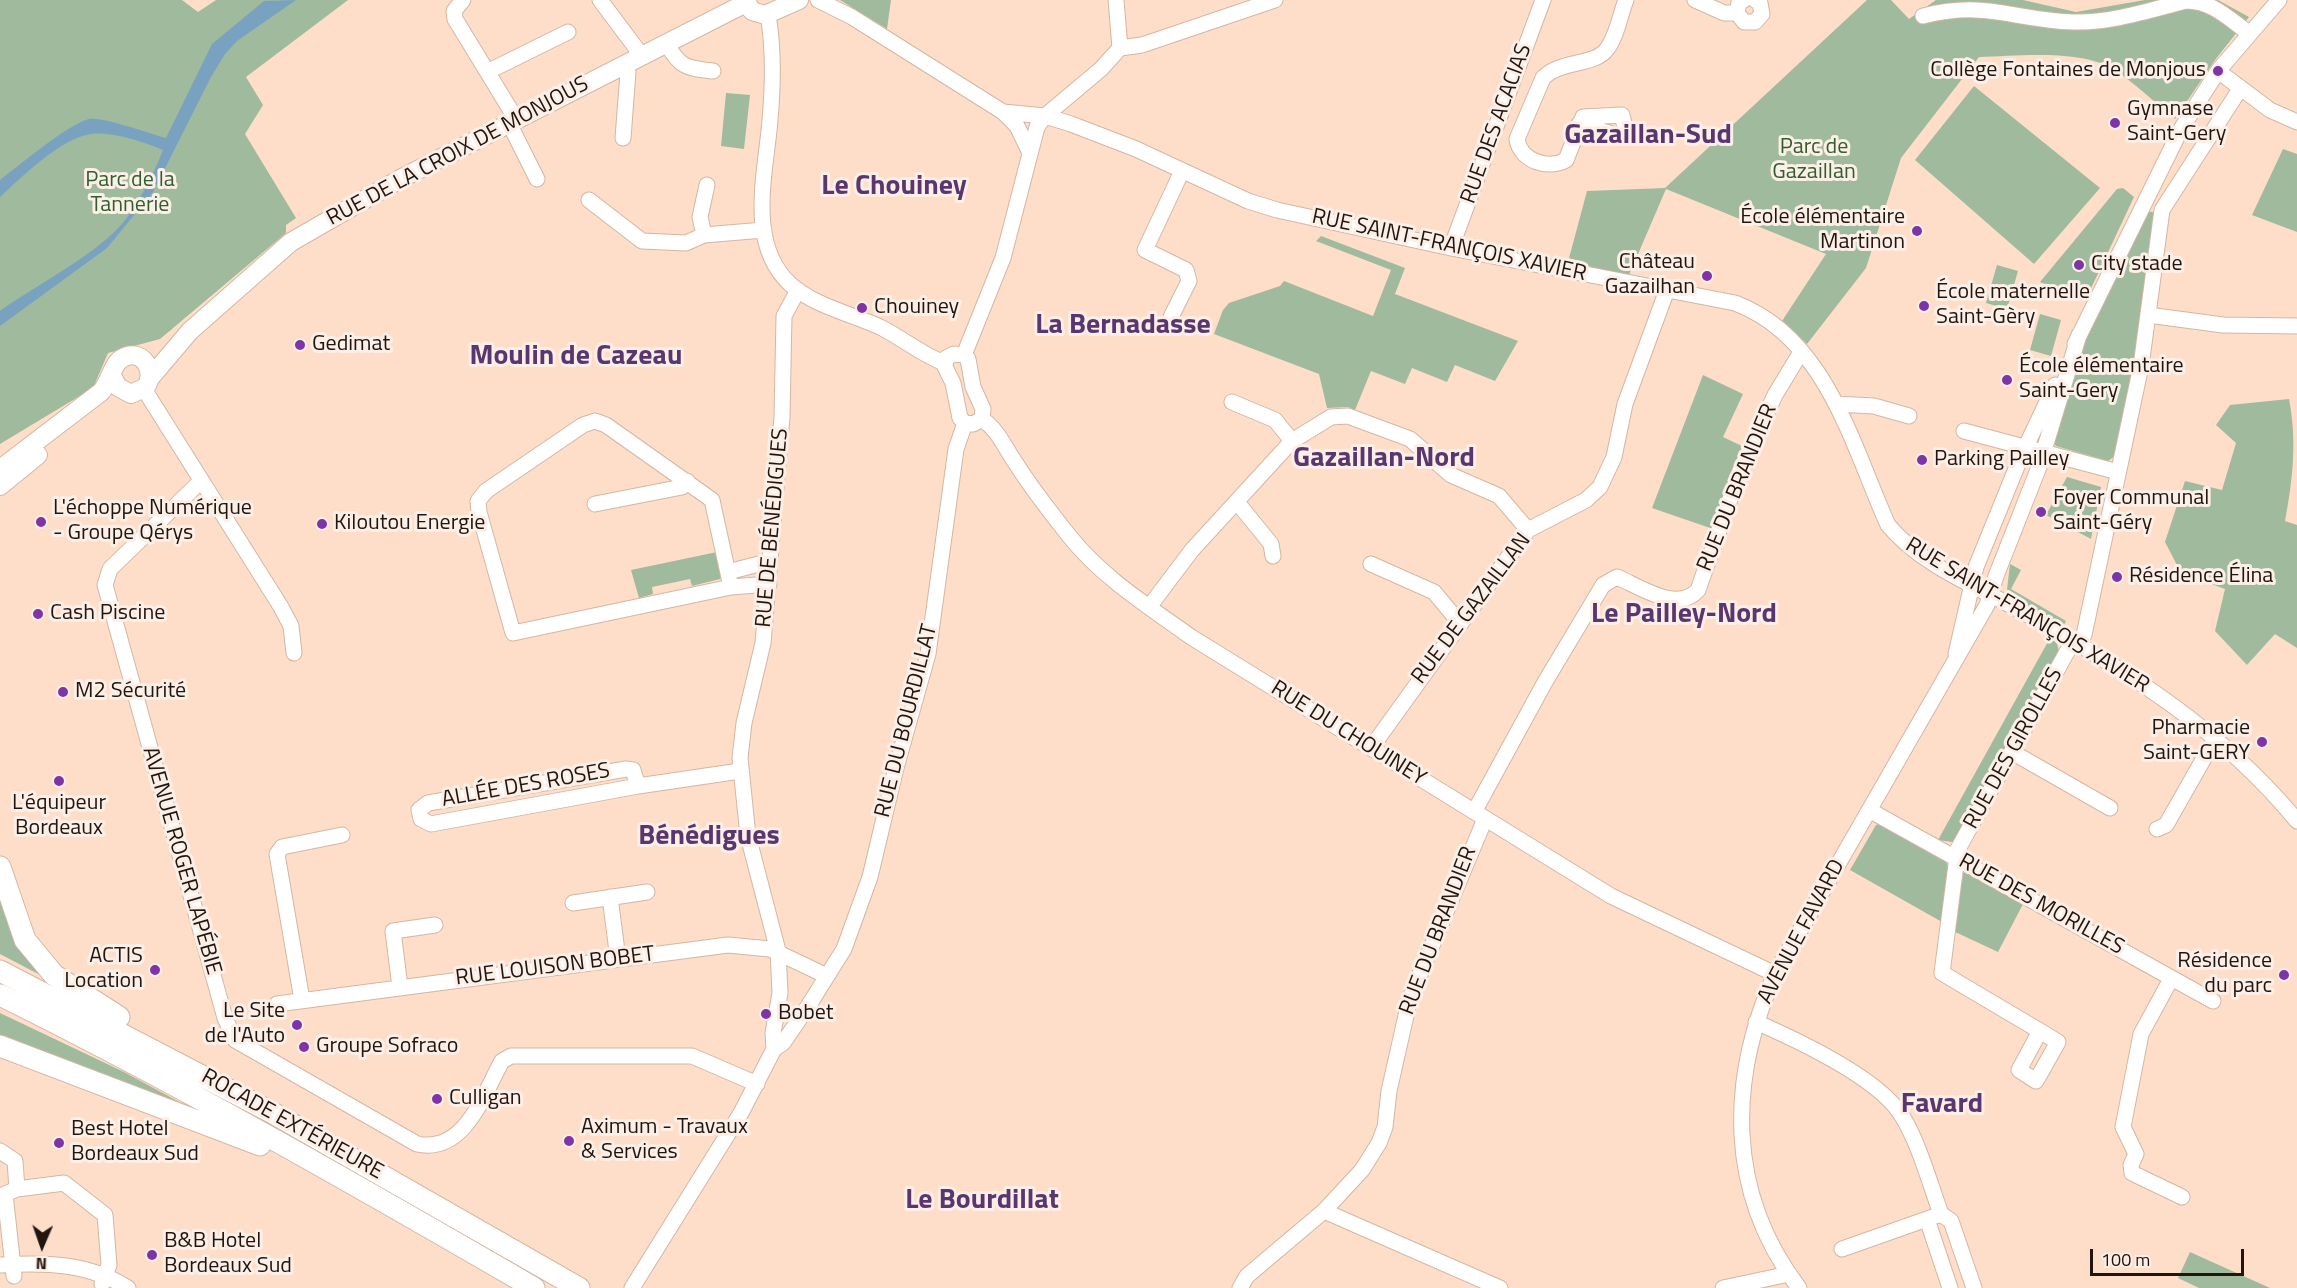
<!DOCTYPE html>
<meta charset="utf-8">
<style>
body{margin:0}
#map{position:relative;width:2297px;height:1288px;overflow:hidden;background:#fedec9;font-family:"Titillium Web",sans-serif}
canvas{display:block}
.north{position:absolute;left:12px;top:1216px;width:60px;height:60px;-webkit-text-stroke:4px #fcefe7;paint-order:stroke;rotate:182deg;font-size:16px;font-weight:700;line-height:24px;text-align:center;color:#21160f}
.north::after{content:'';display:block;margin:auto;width:21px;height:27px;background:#21160f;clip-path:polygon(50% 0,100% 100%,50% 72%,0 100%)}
.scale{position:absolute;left:2090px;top:1249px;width:154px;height:27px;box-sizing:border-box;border:3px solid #21160f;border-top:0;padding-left:8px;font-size:18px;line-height:21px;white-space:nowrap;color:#21160f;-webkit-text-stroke:4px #fcefe7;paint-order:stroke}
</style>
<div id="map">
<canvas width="2297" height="1288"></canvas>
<div class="north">N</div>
<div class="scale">100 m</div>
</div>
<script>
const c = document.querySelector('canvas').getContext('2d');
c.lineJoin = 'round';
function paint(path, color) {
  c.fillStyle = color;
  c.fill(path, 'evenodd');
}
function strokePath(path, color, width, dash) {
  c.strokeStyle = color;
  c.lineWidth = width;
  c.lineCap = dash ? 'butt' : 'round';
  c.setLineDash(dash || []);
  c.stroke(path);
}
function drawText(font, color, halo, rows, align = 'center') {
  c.font = font + ' "Titillium Web",sans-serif';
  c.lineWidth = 6;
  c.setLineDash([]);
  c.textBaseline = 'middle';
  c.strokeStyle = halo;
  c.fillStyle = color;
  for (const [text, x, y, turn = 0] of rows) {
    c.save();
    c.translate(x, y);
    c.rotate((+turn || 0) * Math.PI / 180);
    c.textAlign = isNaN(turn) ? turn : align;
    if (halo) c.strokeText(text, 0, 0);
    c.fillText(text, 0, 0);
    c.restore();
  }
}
const green = new Path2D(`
 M0,0h182l16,12 18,-12h132l-102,77 17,28 -18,29 51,84 -10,7v8l-126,106 -52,14 -15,35 -93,56z
 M840,0h51l-4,29z
 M1867,0h24l18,19 27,-19h87l53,12 69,-12h73l31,17 -34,43 -40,59c-20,-16 -40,-36 -62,-50 -33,-20 -96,-13 -134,-12l-78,101 -35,110 -59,76 -25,-23 44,-67 -160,-65 -37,86 -61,-13 19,-71 78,-3z
 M1974,86l126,102 -66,76 -119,-104z
 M726,93l24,2 -6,54 -23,-3z
 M2283,149l14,5v78l-45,-17z
 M2123,188l11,9 -49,104 -45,-19 77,-93z
 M2145,210l10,3 -17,135 -23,108 -7,5 -52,-15 -5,-7 31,-91z
 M1321,236l84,32 -10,26 123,47 -23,40 -40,-16 -8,17 -35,-14 -7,16 -34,-13 -16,39 -7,-3 -21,1 -8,-34 -105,-40 9,-24 6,-7 51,-17 4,-5 89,35 18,-46 -75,-29z
 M1997,265l21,6 -11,38 -21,-6z
 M2040,314l21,6 -10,36 -21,-6z
 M1703,375l40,19 -20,43 21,10 -31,82 -61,-21z
 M2289,399c8,41 4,80 -4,122l12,4v123l-22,-14 -28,31 -32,-34 10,-42 -44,-16 -16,-31 20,-61 37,9 14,-47 -20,-18 14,-20z
 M2067,477l34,10 -10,52 -45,-24z
 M717,552l5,24 -2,3 -28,7 -2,-7 -38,8 1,7 -14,4 -8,-28z
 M2010,564l11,6 -10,19 55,32 -2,4 -51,-28 -6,-7z
 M2050,638l7,5 2,9 -99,182 -8,8 -14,-2z
 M1879,824l67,38 4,7 -8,53 -92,-52 26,-45z
 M1967,871l56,33 -25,48 -47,-22 11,-57z
 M0,885l44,92 -44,-23z
 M0,1013l124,59 81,44 -205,-75z
 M2190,1252l80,36h-71l-21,-10z`);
const water = new Path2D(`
 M296,0l-59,41 -12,13 -14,23 -58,115 -46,56 -107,78v-15c36,-26 100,-58 126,-92 15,-20 28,-46 37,-69 -18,-8 -53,-19 -72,-16 -30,4 -69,43 -91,63v-17c18,-14 70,-57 89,-61 13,-3 62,15 77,19l46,-94 52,-43z`);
const minor = new Path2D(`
 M463,0l-9,11 1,8 61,100
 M600,0l42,56
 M818,0l34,17 151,95 42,4 26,8 65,25 112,52 29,9 174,38 284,55c91,34 117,142 153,222 36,43 92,62 140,90 102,58 193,114 269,206
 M1116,0l4,48
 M1695,0l29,13h13l7,9h11l7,-8 -2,-11 -5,-3
 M1737,13l2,-11 5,-2
 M768,15c6,34 5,71 2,105 -4,52 -24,123 20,164 24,22 62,30 90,43 22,11 41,27 64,36
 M1923,16c65,-16 89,4 151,6 37,1 76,-12 112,-21 26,0 43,18 63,32
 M667,44c13,24 20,24 46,27
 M489,71l79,-39
 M2218,71l52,39 27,12
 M1003,112l14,14 13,27
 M509,123l28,56
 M1579,124l36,11 7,-2 3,-6 -3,-12 -39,2 -17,43c-18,10 -46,1 -49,-21l26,-61c17,-18 52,-12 64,-29 10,-13 13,-34 19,-49
 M623,138l5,-66 -3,-7
 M589,200l53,41 44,2 18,-8 60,-5
 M704,235l-4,-18 7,-32
 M1451,248l92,-248
 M2148,315l75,10 74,1
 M1171,317l18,-36 -3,-11 -41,-20 37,-79
 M2075,344l106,-215 37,-58 61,-71
 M954,354l10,1 4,4 5,28 10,22 -1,10 -9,5 -8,-1 -5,-5 -7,-35 -8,-16 1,-9z
 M964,355l39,-97 34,-131 8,-11 56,-47 19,-21 22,-3 133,-45
 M144,389l137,218 10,19 3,27
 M1232,402l43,18 17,21
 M1836,404l38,2 35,10
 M982,419c16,11 22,27 33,43 16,26 36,51 55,75 33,41 78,69 121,100l420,259 164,78
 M1964,431l154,41
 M201,481l-91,88 -5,16 120,433 10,22 182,104c48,10 66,-49 85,-83l9,-5h181l65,28
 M1237,502l34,42 2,12
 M595,504l87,-17 5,-6
 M1371,564l63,28 25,30
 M728,572l42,-11
 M731,587l-19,-87 -106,-75 -11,-4 -12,4 -97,66 -8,10 1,11 34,121 218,-46 38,-3
 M1149,607l43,-57 100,-109 39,-24 17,-1 62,23 41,36 48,21 29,34
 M1956,654l20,-87 44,-108 35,-74
 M1371,748l157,-218 58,-30 14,-13 14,-30 11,-53 42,-114
 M2012,752l98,56
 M638,786l-5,-16 -7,-1 -198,34 -9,7 2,9 10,5 207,-38 102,-15
 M1869,810l344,191
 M1474,812l71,-130 58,-97 14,-8c23,10 61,36 81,13l42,-119 35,-76 26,-43
 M2157,829l9,-4 50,-88
 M610,897l8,62
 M573,903l74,-11
 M2171,979l-30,55 -18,93 13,27 -5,11 1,8 50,24
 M400,987l-7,-56 42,-6
 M302,1000l-25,-146 5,-7 60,-12
 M277,1004l451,-59 42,4 57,27
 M1756,1022c41,18 123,56 146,94 17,27 28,68 39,98
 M2040,1031l18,11 -22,39 -17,-11 21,-39 -98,-58 16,-124 110,-199 16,-15 57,-269 21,-156 78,-121
 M774,1049l-1,-16 7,-40 -2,-42 -30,-115 -8,-78 4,-35 19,-80 19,-226 2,-101 14,-26
 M0,1151l15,10 2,28
 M1324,1211l176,77
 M1842,1249l85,-30
 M0,1265c46,-3 88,-2 128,23
 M14,1276l-9,-82 12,-5 47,-6 41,32 4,50 -7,19
 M632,1288l109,-175 33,-64 9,-6 24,-35 37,-59 26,-72 26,-109 32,-114 28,-205 9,-26
 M1240,1288l7,-12 77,-65 38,-41 17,-27 6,-16 4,-36 21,-93 75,-179
 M1723,1288l66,-14
 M1799,1288c-73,-96 -71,-208 -24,-314l212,-369 9,-29 43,-109 40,-132
 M1950,1288l-23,-69 14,-5 10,7 23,67`);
const major = new Path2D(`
 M745,0l7,11 13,4 34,-15
 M151,377l39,-46 101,-89 111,-64 344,-175
 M0,469l101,-77c8,-9 12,-28 20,-33 20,-13 36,11 25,28l-15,7 -13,-7 -6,-11
 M0,486l38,-31`);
const highway = new Path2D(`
 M0,867l25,73 29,35 65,42
 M0,971l271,141 308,176
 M0,995c182,90 358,191 534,293
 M0,1046l260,99`);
const markers = [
 [2218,71,6,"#7e34a7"],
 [2115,123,6,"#7e34a7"],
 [1917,231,6,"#7e34a7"],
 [2079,265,6,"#7e34a7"],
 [1707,276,6,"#7e34a7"],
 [1924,306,6,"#7e34a7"],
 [862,308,6,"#7e34a7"],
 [300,345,6,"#7e34a7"],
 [2007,380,6,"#7e34a7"],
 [1922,460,6,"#7e34a7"],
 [2041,512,6,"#7e34a7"],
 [41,522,6,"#7e34a7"],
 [322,524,6,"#7e34a7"],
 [2117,577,6,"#7e34a7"],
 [38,614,6,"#7e34a7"],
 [63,692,6,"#7e34a7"],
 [2262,742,6,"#7e34a7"],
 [59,781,6,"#7e34a7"],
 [155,970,6,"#7e34a7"],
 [2284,975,6,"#7e34a7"],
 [766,1014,6,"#7e34a7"],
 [297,1025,6,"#7e34a7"],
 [304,1047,6,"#7e34a7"],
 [437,1099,6,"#7e34a7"],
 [569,1141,6,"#7e34a7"],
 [59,1143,6,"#7e34a7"],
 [152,1255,6,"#7e34a7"]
];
const poiNames = [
 ["Collège Fontaines de Monjous",2206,71,"right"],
 ["Gymnase",2127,110],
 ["Saint-Gery",2127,135],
 ["École élémentaire",1905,218,"right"],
 ["Martinon",1905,243,"right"],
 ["Château",1695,263,"right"],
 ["Gazailhan",1695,288,"right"],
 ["City stade",2091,265],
 ["École maternelle",1936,293],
 ["Saint-Gèry",1936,318],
 ["Chouiney",874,308],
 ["Gedimat",312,345],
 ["École élémentaire",2019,367],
 ["Saint-Gery",2019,392],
 ["Parking Pailley",1934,460],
 ["Foyer Communal",2053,499],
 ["Saint-Géry",2053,524],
 ["L'échoppe Numérique",53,509],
 ["- Groupe Qérys",53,534],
 ["Kiloutou Energie",334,524],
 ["Résidence Élina",2129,577],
 ["Cash Piscine",50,614],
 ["M2 Sécurité",75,692],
 ["Pharmacie",2250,729,"right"],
 ["Saint-GERY",2250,754,"right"],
 ["L'équipeur",59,804,"center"],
 ["Bordeaux",59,829,"center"],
 ["ACTIS",143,957,"right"],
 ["Location",143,982,"right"],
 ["Résidence",2272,962,"right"],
 ["du parc",2272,987,"right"],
 ["Le Site",285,1012,"right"],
 ["de l'Auto",285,1037,"right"],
 ["Bobet",778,1014],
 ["Groupe Sofraco",316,1047],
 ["Culligan",449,1099],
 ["Aximum - Travaux",581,1128],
 ["& Services",581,1153],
 ["Best Hotel",71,1130],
 ["Bordeaux Sud",71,1155],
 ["B&B Hotel",164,1242],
 ["Bordeaux Sud",164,1267]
];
const streetNames = [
 ["RUE DES ACACIAS",1497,124,-70],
 ["RUE DE LA CROIX DE MONJOUS",458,152,-28],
 ["RUE SAINT-FRANÇOIS XAVIER",1449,246,12],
 ["RUE DU BRANDIER",1738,488,-68],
 ["RUE DE BÉNÉDIGUES",773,528,-85],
 ["RUE DE GAZAILLAN",1472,609,-53],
 ["RUE SAINT-FRANÇOIS XAVIER",2027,616,31],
 ["RUE DU BOURDILLAT",907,721,-76],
 ["RUE DU CHOUINEY",1348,734,32],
 ["RUE DES GIROLLES",2014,749,-61],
 ["ALLÉE DES ROSES",526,786,-10],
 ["AVENUE ROGER LAPÉBIE",181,861,74],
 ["RUE DES MORILLES",2041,905,29],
 ["RUE DU BRANDIER",1439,931,-69],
 ["AVENUE FAVARD",1802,932,-62],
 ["RUE LOUISON BOBET",555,967,-7],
 ["ROCADE EXTÉRIEURE",292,1125,29]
];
const parkNames = [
 ["Parc de",1814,148],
 ["Gazaillan",1814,173],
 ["Parc de la",130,181],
 ["Tannerie",130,206]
];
const districtNames = [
 ["Gazaillan-Sud",1648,136],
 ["Le Chouiney",894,187],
 ["La Bernadasse",1123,326],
 ["Moulin de Cazeau",576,357],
 ["Gazaillan-Nord",1384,459],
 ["Le Pailley-Nord",1684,615],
 ["Bénédigues",709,837],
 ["Favard",1942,1105],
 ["Le Bourdillat",982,1201]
];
paint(green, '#9fba9d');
paint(water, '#79a2c1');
strokePath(minor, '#d4b6a2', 17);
strokePath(major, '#d4b6a2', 20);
strokePath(highway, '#d4b6a2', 23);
strokePath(minor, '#fff', 15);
strokePath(major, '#fff', 18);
strokePath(highway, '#fff', 21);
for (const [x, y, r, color] of markers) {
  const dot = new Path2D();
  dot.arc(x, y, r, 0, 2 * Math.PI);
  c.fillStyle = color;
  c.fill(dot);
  strokePath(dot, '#fcefe7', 2);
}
drawText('22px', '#21160f', '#fcefe7', poiNames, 'left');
drawText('22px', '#21160f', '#fcefe7', streetNames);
drawText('22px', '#2f5f2e', '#fcefe7', parkNames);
drawText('bold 28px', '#59366f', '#fcefe7', districtNames);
</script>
